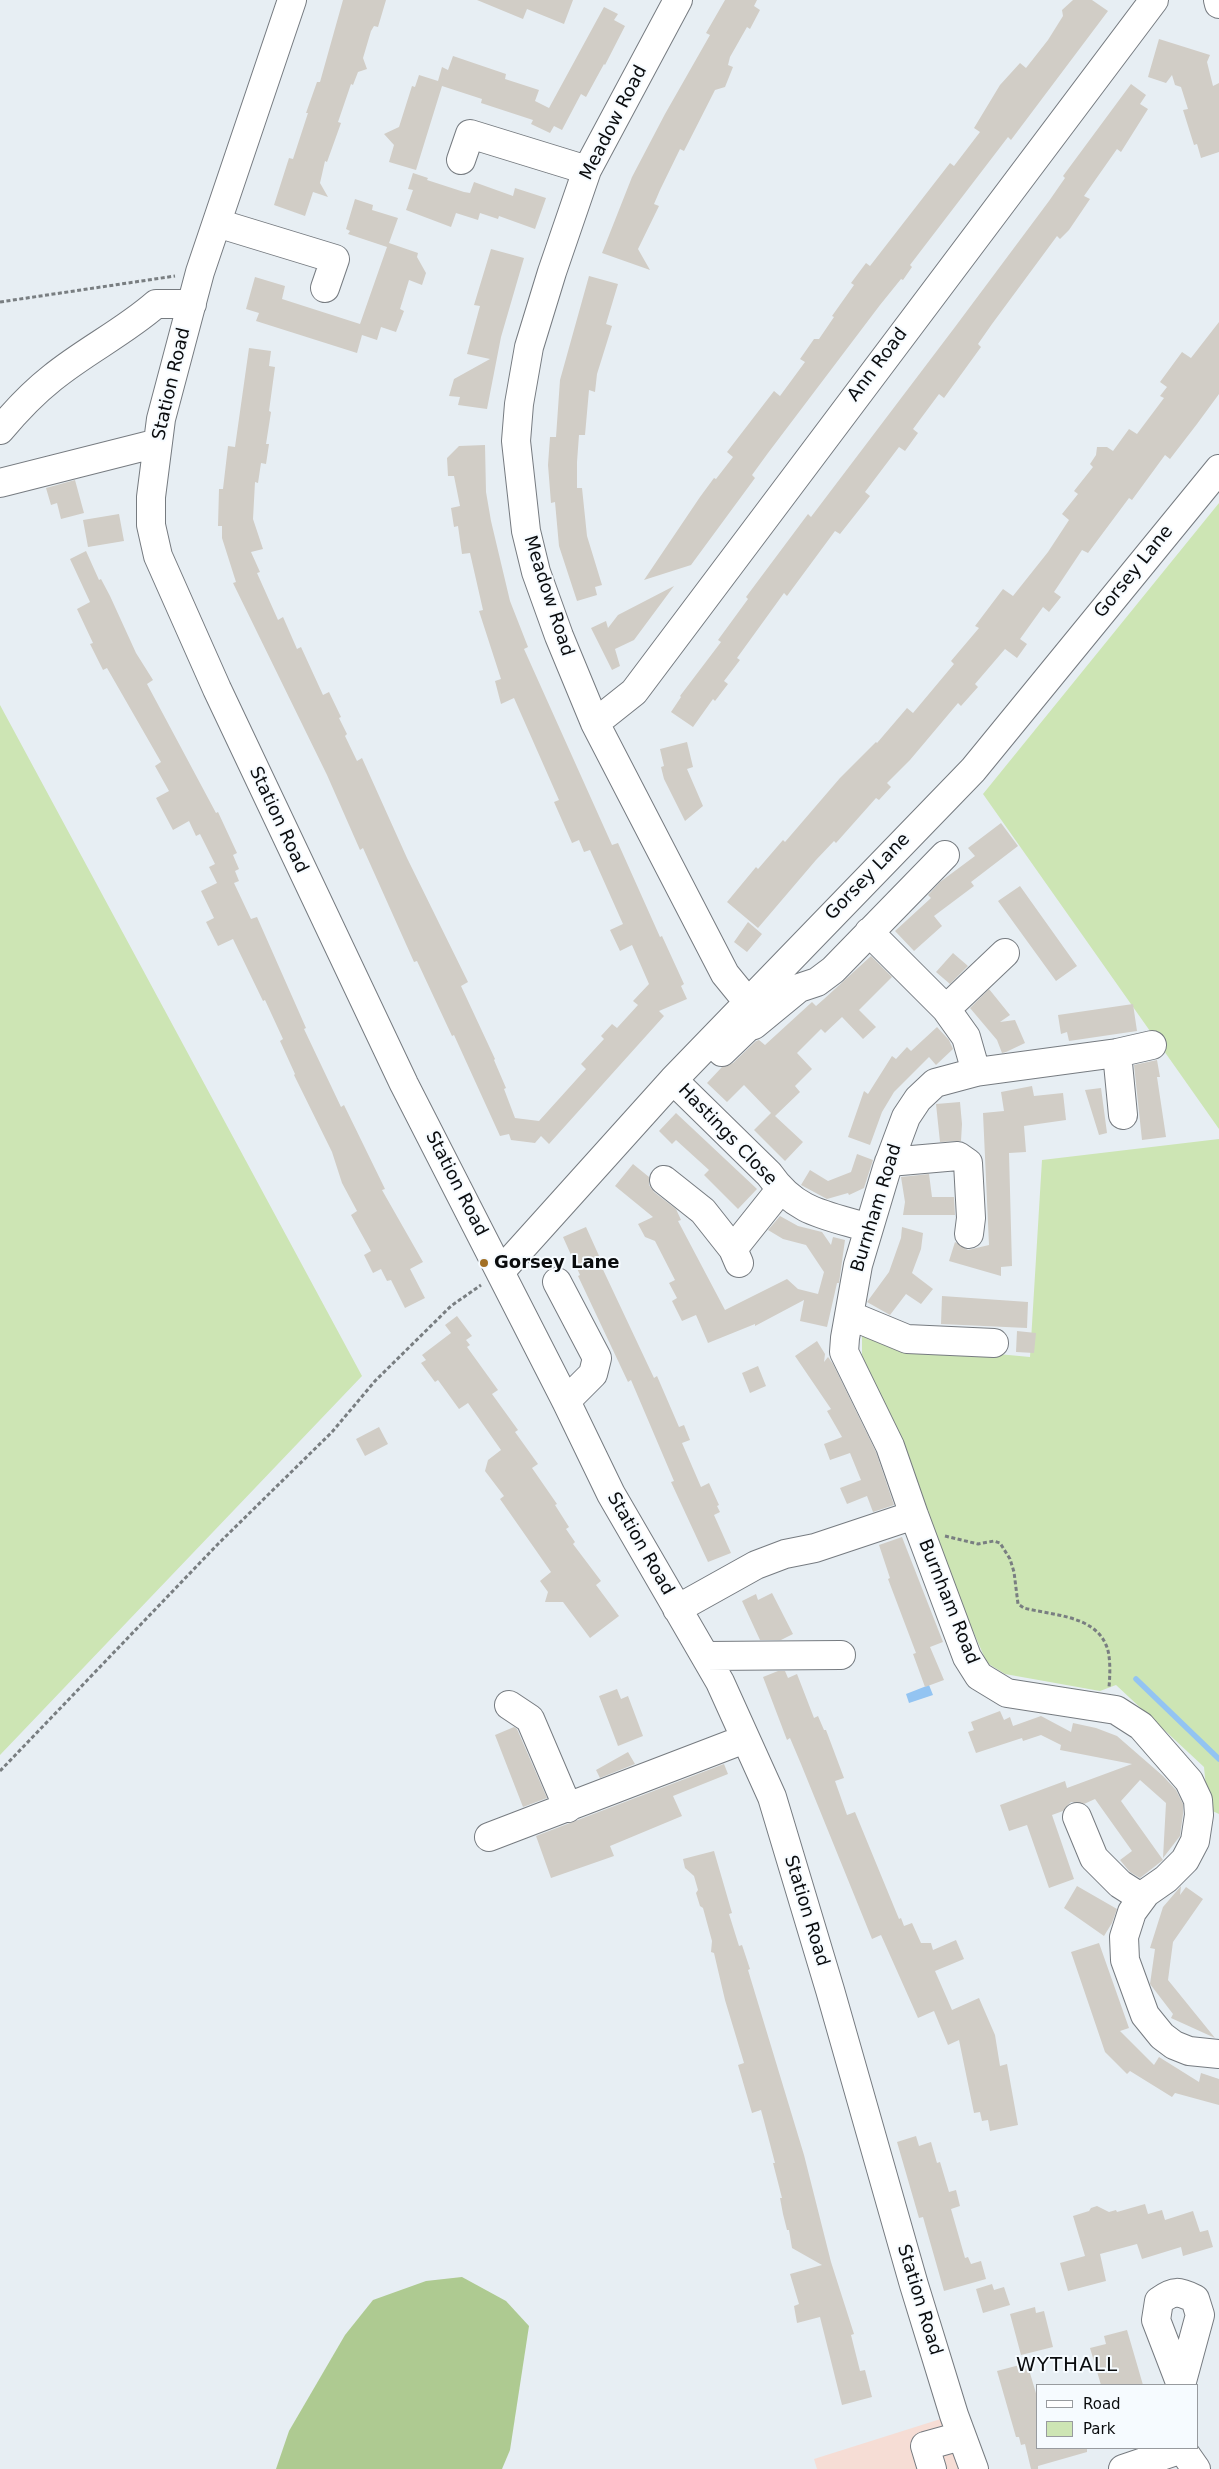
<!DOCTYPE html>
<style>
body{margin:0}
#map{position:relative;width:1219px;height:2469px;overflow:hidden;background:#e7eef3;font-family:"DejaVu Sans",sans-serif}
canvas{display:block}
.legend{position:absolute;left:1036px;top:2384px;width:162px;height:65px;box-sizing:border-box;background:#f6fbff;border:1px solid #989b9f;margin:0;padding:6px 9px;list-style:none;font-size:15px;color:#0a0c0e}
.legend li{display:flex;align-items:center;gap:10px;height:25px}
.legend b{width:25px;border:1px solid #989b9f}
</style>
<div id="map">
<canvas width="1219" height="2469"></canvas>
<ul class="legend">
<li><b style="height:6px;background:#fff"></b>Road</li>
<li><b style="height:14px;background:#cde5b4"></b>Park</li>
</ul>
</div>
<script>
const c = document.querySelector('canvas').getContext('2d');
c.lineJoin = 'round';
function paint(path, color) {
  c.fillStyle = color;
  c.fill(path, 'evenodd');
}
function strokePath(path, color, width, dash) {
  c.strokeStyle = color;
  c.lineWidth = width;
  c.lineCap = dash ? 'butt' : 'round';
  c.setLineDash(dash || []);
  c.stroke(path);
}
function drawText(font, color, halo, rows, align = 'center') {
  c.font = font + ' "DejaVu Sans",sans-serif';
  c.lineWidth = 4;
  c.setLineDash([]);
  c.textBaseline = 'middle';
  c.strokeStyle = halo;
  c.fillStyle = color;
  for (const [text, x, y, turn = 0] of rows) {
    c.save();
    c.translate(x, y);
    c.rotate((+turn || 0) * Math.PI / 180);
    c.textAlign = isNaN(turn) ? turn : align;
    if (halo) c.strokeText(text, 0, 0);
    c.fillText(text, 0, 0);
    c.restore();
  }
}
const commercial = new Path2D(`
 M947,2417l17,52h-147l-3,-10z`);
const green = new Path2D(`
 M1219,503v626l-236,-335z
 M0,705l362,671 -362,379z
 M1219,1139v675l-11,-5 -4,-42 -88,-82 -16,6 -95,-17 -18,-11 -48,-110 -77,-198v-24l125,22 43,4 12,-197z`);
const forest = new Path2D(`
 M462,2277l44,24 23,25 -19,124 -8,19h-226l13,-38 56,-96 28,-35 53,-19z`);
const water = new Path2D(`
 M929,1685l4,10 -24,8 -3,-9z`);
const stream = new Path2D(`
 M1136,1679l83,80`);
const building = new Path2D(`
 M343,0h43l-8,27 -4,-1 -3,5 -8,27 4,11 -9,3 -5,13 -2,-1 -13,38 3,1 -14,39 -2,-1 -5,22 8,14 -15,-5 -8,24 -31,-11 15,-47 4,1 15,-46h-2l11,-31h3z
 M477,0h96l-9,24 -37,-15 -4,10z
 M725,0h32l-3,6 6,4 -10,19 -3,-2 -17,30 -2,8 5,2 -8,20 -10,3 -31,61 -4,-2 -20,41 -6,14 5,2 -21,43 12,21 -48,-17 30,-76 33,-63 45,-79 -4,-2z
 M1073,0h19l16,11 -97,129 -3,-3 -98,128 2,2 -9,13 -2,-1 -21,26 -112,148 -16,22 3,3 -64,87 -47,15 56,-83 14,-19 2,1 17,-22 -6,-5 47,-61 6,5 25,-34 -5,-3 14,-20h5l15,-22 -2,-1 22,-31 -3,-2 15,-20 4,3 80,-103 4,3 26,-34 -6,-4 26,-43 20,-22 6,5 22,-28 15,-24 -1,-6z
 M604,7l14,7 -4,6 11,6 -20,39 -1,-1 -18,33 -5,-3 -19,36 -8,-4 -4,7 -19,-9 2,-4 -52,-17 1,-4 -40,-13 -26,84 -27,-8 5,-17 -10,-11 15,-7 13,-41 3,1 4,-12 19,6 4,-14 6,3 5,-14 53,18 -1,5 34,11 -4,11 14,7z
 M1159,39l51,16 -3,7 6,24 6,-3v69l-18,6 -4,-14 -3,1 -11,-35 5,-1 -7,-22 -6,-2 -3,-10 -6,8 -18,-6z
 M1131,84l15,11 -6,9 8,5 -27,43 -4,-3 -33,47 6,3 -21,31 -9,9 -3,-3 -65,88 -14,20 3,3 -37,51 -5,-4 -26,35 5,4 -13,18 -6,-4 -34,45 5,4 -30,38 -5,-3 -48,65 -3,-3 -47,65 3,2 -16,21 4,3 -13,17 -2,-2 -20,28 -22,-15 10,-15 -1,-1 41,-54 -3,-2 30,-41 -2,-2 62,-83 3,3 144,-190 94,-126 16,-23 -2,-2z
 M413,173l15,5 -1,2 37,12 6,1 4,-11 39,14 2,-8 31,10 -11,31 -36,-13 -1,3 -18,-6 -2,7 -22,-7 -5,14 -45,-17 7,-20 -5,-1z
 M355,199l18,6 -1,5 26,8 -9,25 29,10 -1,4 9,16 -4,12 -13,-5 -9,29 4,2 -8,21 -15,-5 -4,13 -15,-5 -5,18 -101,-32 3,-8 -13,-4 9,-32 30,9 -3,13 78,25 27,-77 -39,-13 2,-3 -4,-2z
 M491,249l33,9 -23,79 -14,72 -29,-4 2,-8 -11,-1 5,-17 36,-20 -23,-5 13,-48 -6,-1z
 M589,276l29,8 -12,40 6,2 -15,48 -2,18 -6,-2 -4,45h-6l-2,27v26h5l5,48 15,49 -7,2 2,8 -20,6 -18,-55 -4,-44 -4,1 -3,-38 2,-28h6l4,-57z
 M1219,322v72l-22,30 -27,35 -5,-4 -33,45 -3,-2 -41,55 -6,-3 -28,42 7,5 -12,15 -6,-5 -23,32 7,5 -10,14 -12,-9 -30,35 3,3 -17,19 -3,-3 -48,57 -23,23 4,4 -12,13 -3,-2 -40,45 -2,-2 -18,19 -58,68 -31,-26 29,-35 2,2 25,-29 2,2 55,-64 36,-36 1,1 30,-35 6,5 41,-49 -3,-3 28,-33 -4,-2 28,-37 10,7 35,-44 21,-32 -7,-6 16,-20 -4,-3 19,-24 -3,-3 6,-9 1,-8h10l6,4 16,-22 8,5 27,-36 -4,-2 7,-9 -7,-5 22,-30 9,6z
 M249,348l22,3 -2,15 6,1 -6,44 2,1 -5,32h3l-3,20 -5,-1 -3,20 -3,-1 -2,37 10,30 -12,3 9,20 -3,1 21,47 5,-3 14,32 4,-2 22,48 6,-3 12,25 -2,1 8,16 -2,2 12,25 5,-3 45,100 61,124 -7,4 34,73 -1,1 12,28 -2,1 11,29 24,3 47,-52 -5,-5 23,-25 -3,-3 11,-12 5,4 21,-23 -5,-4 16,-17 -17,-39 -12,6 -10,-21 13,-6 -33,-74 -6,2 -5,-12 -7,3 -18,-41 5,-2 -45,-102 -13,6 -6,-23 6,-2 -22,-68 4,-1 -13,-57 -8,1 -4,-28 -4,1 -3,-19 9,-2 -6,-30h-6l-1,-18 12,-12 26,-1 1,47 5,29 19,80 18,46 -4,2 88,196 6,-2 42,94 2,-1 22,48 -3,2 6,13 -28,12 5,5 -115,128 -8,-8 -6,7 -24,-3 -2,-6 -9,2 -46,-101 -2,1 -35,-75 -3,1 -51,-114 -3,2 -33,-75 -94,-192 3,-1 -14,-44v-12h-4l1,-37h4l5,-43 7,1z
 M75,480l9,33 -23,6 -4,-16 -6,2 -5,-17z
 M119,514l5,27 -36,6 -5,-27z
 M86,551l13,29 2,-1 9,17 26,57 17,27 -6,4 69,129 2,-1 19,41 -4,2 6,14 -4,2 4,10 -5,2 17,36 6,-2 49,111 -2,1 37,78 3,-2 41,84 -3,1 41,72 -13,7 15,29 -20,10 -14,-28 -4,1 -6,-12 -8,4 -9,-18 7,-4 -20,-36 6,-4 -15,-28 -10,-31 -38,-77 1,-1 -15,-33 3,-2 -18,-39 -2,1 -30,-62 -15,7 -12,-24 8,-4 -13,-27 16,-8 -8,-16 6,-3 -15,-30 -4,2 -7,-15 -16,9 -17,-32 13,-7 -14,-25 6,-4 -54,-94 -4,2 -13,-26 3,-1 -16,-34 13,-7 -20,-43z
 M674,586l-40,54 -19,9 5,17 -8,4 -21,-42 15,-7 2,7 10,-13z
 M687,742l6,25 -6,2 16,37 -18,15 -21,-42 -3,-12 3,-1 -4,-17z
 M1001,823l17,23 -47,36 3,4 -40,30 8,10 -28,25 -19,-20 36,-33 -3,-3 12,-13 35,-26 -7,-8z
 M1020,886l57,80 -21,15 -58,-80z
 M748,922l14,12 -15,18 -13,-10z
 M953,953l15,13 -18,18 -14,-12z
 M871,956l21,21 -33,33 17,17 -13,12 -21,-22 -17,16 -4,-4 -24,24 15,16 -17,17 5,6 -25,24 28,26 -18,19 -31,-31 17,-17 -27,-28 -17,17 -20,-19 15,-16 11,-4 23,-22 3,-1 6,5 47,-43 4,4 8,-7z
 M989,989l21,26 -10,7 15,-2 10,23 -19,9 -4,1 -5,-13 -27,-32z
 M1133,1004l4,27 -68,10 -2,-9 -6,2 -3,-19z
 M937,1027l12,13 4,9 -17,16 -7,-8 -35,35 -12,20 -12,33 -22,-8 16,-46 4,3 24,-38 4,3 11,-12 4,4z
 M1157,1060l3,17h-3l9,60 -24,3 -8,-75z
 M1032,1086l2,10 29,-3 3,27 -42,6 2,26 -17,1 3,113 -11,1v9l-52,-15 6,-19 13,8 21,-5 -6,-132 21,-2 -3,-19z
 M1101,1088l6,45 -8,2 -14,-45z
 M960,1102l2,22 -1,17 -21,1 -4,-38z
 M676,1113l81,76 -19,20 -34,-34 5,-5 -33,-30 -4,4 -13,-13z
 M857,1154l16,6 -9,28 -15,7 -1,-2 -21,6 -26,-14 9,-15 18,11 23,-9z
 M633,1164l16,13v8l5,7 22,17 5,11 -3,1 47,89 62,-31 11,10 20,5 6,-22 -18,-27 -23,-6 -15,-9 12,-14 18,10 24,6 9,13 2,-8 12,3 -6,43h-2l-10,44 -27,-6 4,-21 -49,26v-2l-47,19 -12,-28 -14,6 -10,-20 5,-3 -8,-15 6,-3 -20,-39 -10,-4 -7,-13 15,-7 -38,-31z
 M929,1174l3,23h22l1,18h-52l2,-13 -4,-25z
 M586,1227l14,31 -2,1 56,119 3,-2 22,51 5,-2 6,15 -8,3 19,44 8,-4 10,22 -2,1 3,6 -6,3 17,38 -23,9 -37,-80 3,-1 -43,-101 -3,2 -50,-106 2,-1 -17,-38z
 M902,1227l21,6 -2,16 -9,24 21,16 -12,15 -15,-10 -16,21 -23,-13 22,-30 12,-34z
 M942,1296l86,6 -1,26 -86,-4z
 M457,1316l15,20 -6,4 4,5 -3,2 31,43 -6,4 26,36 -3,2 23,32 -6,4 25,36 -2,1 14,22 -3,2 9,13 -2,2 28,37 -5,4 23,31 -29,22 -27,-36h-18l3,-10 -8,-11 11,-9 -51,-73 4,-3 -19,-25 3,-11 13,-10 -33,-47 -9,6 -21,-29 -3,2 -14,-19 5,-3 -4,-5 29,-22 -6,-8z
 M1017,1331l19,2 -2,20 -18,-1z
 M817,1341l8,13 -1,8 4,-5 5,7 43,88 18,53 -21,7 -6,-16 -20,8 -7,-16 21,-8 -11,-27 -20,7 -6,-16 18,-7 -15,-26 4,-2 -36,-53z
 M758,1366l8,20 -16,7 -8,-20z
 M379,1427l9,17 -23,12 -9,-17z
 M902,1537l41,105 -13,5 14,33 -19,7 -12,-33 3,-1 -28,-74 2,-1 -11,-33z
 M772,1593l21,41 -12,6h-21l-18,-39 14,-7 2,6z
 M778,1671h7l3,7 9,-4 17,44 4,-2 6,14h2l18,48 -9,3 12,34 8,-3 44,107 2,-1 3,8 8,-3 9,20h10l2,7 23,-10 8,19 -29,12 17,39 27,-12 16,37 5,31 7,-2 11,61 -28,6 -2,-11 -6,1 -2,-9 -6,1 -15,-73 -11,5 -14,-34 -16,7 -37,-83 -9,4 -71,-175 -11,-26 -3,2 -24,-63z
 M617,1689l4,10 7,-3 15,40 -25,10 -19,-50z
 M1000,1711l4,9 6,-3 3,9 28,-10 30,16 2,-9 23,5 21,8 46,40 13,14 7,14v10l-3,22 -17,22 3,-55 -26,-23 -19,21 42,59 -23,18 -10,-6 -10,-12 12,-9 -37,-52 -11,5 -13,-2 -8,9 -11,4 22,64 -25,9 -22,-63 -18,6 -9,-26 65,-24 2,7 65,-24 -72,-14 1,-5 -20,-10 -18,6 -1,-3 -46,15 -8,-21 6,-2 -3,-8z
 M514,1727l3,2 30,69 -24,9 -28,-72z
 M628,1752l7,12 -35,14 -4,-8z
 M724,1764l4,10 -55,22 9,20 -72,30 4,10 -63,22 -15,-42z
 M714,1851l18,62 -3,1 10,32 3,-1 8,24 -2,1 56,185 27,107 23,72 -3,1 9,36 5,-1 7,27 -30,8 -22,-88 -23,6 -3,-17 5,-2 -9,-30 32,-9 -30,-17 -3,-18h-2l-4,-16 -3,-16h2l-9,-35h2l-11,-42 -3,-11 -9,3 -14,-48 6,-2 -19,-63 -11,-47 -3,-1 1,-11 -9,-33 -3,-2 -4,-13 2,-3 -4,-14 -9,-8 -2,-9z
 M1077,1886l40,23 -5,14 -8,13 -40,-28z
 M1181,1886l-1,9 6,-8 17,12 -30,43 -5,38 47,58 -44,-20 2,-4 -23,-30 5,-35 -5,-1 13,-41z
 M1099,1943l30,85 -9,3 34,34 5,-8 40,25 2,-9 18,6v26l-44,-12 -3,4 -42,-26 -3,3 -22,-22 -34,-100z
 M916,2136l3,10 12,-4 6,21 3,-1 9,30 7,-2 4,16 -9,3 14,49 3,-1 3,7 10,-3 5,18 -42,12 -21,-74 -4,1 -22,-76z
 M1145,2204l3,10 14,-4 3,10 28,-9 7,21 8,-2 5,17 -30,9 -2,-9 -39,12 -5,-15 -37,10 6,27 -38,10 -8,-28 25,-7 -12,-40 16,-5 2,-3 6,-2 12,6 7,-2 1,2z
 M992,2284l2,6 10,-3 6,18 -27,8 -7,-24z
 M1035,2307l1,6 8,-2 9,36 -32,8 -11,-41z
 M1127,2330l16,55h-42l-11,-37 16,-4 -2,-8z
 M1027,2363l11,37v48h49v4l-49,14v3h-7l-6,-25 -4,1 -2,-8h-3l-19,-66z`);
const path = new Path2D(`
 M0,302l175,-26
 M945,1536l33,8 16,-3 6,2 10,16 4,13 4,32 6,4c26,7 70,7 82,37 5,10 4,31 3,42
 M0,1771l218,-227 114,-112 43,-51 76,-75 30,-21`);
const minor = new Path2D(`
 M292,0l-92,272 -39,147 -10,78v28l7,31 59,133 187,395 162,317 45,93 109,188 52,115 58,193 84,295 40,130 20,54
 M678,0l-91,170 -35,102 -23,75 -10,57 -3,37 10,90 10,41 23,64 36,87 130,251 22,27
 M1218,0l1,4
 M461,160l9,-26 117,36
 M217,223l118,36 -10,29
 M0,430c16,-19 33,-37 52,-52 33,-27 72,-46 104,-74h36
 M0,483l158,-40
 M595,723l39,-31 520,-692
 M869,932l77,77 20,28 10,35
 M946,1009l59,-56
 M1152,1045l-35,8 -141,19 -41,11 -17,16 -12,18 -19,51 -29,97 -13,73 -1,14 46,94 24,69 53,142 12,19 28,17 109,17 25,16 48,55 9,19 1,15 -4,26 -10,19 -19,19 -20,14 -14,19 -8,25 1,23 20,55 17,21 12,9 15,6 30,3
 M722,1052l26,-25 6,-2 45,-37 18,-6 16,-12 112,-115
 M1117,1053l6,62
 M673,1080l96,94c27,39 57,41 100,54
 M889,1162l69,-6 10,7 3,55 -2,16
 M664,1180l39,31 30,38
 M739,1263l-6,-14 47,-59
 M501,1271l172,-191 300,-310 246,-301
 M557,1282l40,76 -4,16 -27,27
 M849,1315l58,24 87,4
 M677,1609l79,-44 29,-11 30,-6 99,-33
 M705,1656l136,-1
 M509,1705l21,14 38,89
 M1077,1817l17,41 26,26 22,14
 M489,1837l256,-98
 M1181,2385l-25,-65 3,-19c15,-11 20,-10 36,-2l5,16 -19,70
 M932,2469l-7,-23 36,-10
 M1123,2469l59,-20 14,20`);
const markers = [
 [484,1263,5,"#a16f25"]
];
const streetNames = [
 ["Meadow Road",614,123,-63],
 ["Ann Road",878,365,-53],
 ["Station Road",172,384,-77],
 ["Gorsey Lane",1134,572,-51],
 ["Meadow Road",548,596,72],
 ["Station Road",278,820,65],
 ["Gorsey Lane",868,877,-46],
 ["Hastings Close",727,1135,46],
 ["Station Road",456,1184,63],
 ["Burnham Road",877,1208,-73],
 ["Station Road",640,1544,60],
 ["Burnham Road",948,1602,68],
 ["Station Road",806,1911,73],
 ["Station Road",919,2300,73]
];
const poiNames = [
 ["Gorsey Lane",494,1263]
];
const quarterNames = [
 ["WYTHALL",1067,2366]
];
paint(commercial, '#f6ddd5');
paint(green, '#cde5b4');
paint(forest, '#aeca91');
paint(water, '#93c4f2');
strokePath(stream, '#93c4f2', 5.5);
paint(building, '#d1cdc6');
strokePath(minor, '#767b80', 30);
strokePath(path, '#797e81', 3, [4, 2.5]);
strokePath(minor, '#fff', 28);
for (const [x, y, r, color] of markers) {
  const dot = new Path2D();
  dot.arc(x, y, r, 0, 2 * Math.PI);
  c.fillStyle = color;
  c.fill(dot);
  strokePath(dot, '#f6fbff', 2);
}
drawText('18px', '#0a0c0e', '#f6fbff', streetNames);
drawText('bold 18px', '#0a0c0e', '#f6fbff', poiNames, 'left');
c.letterSpacing = '1px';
drawText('20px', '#0a0c0e', '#f6fbff', quarterNames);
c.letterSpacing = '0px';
</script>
